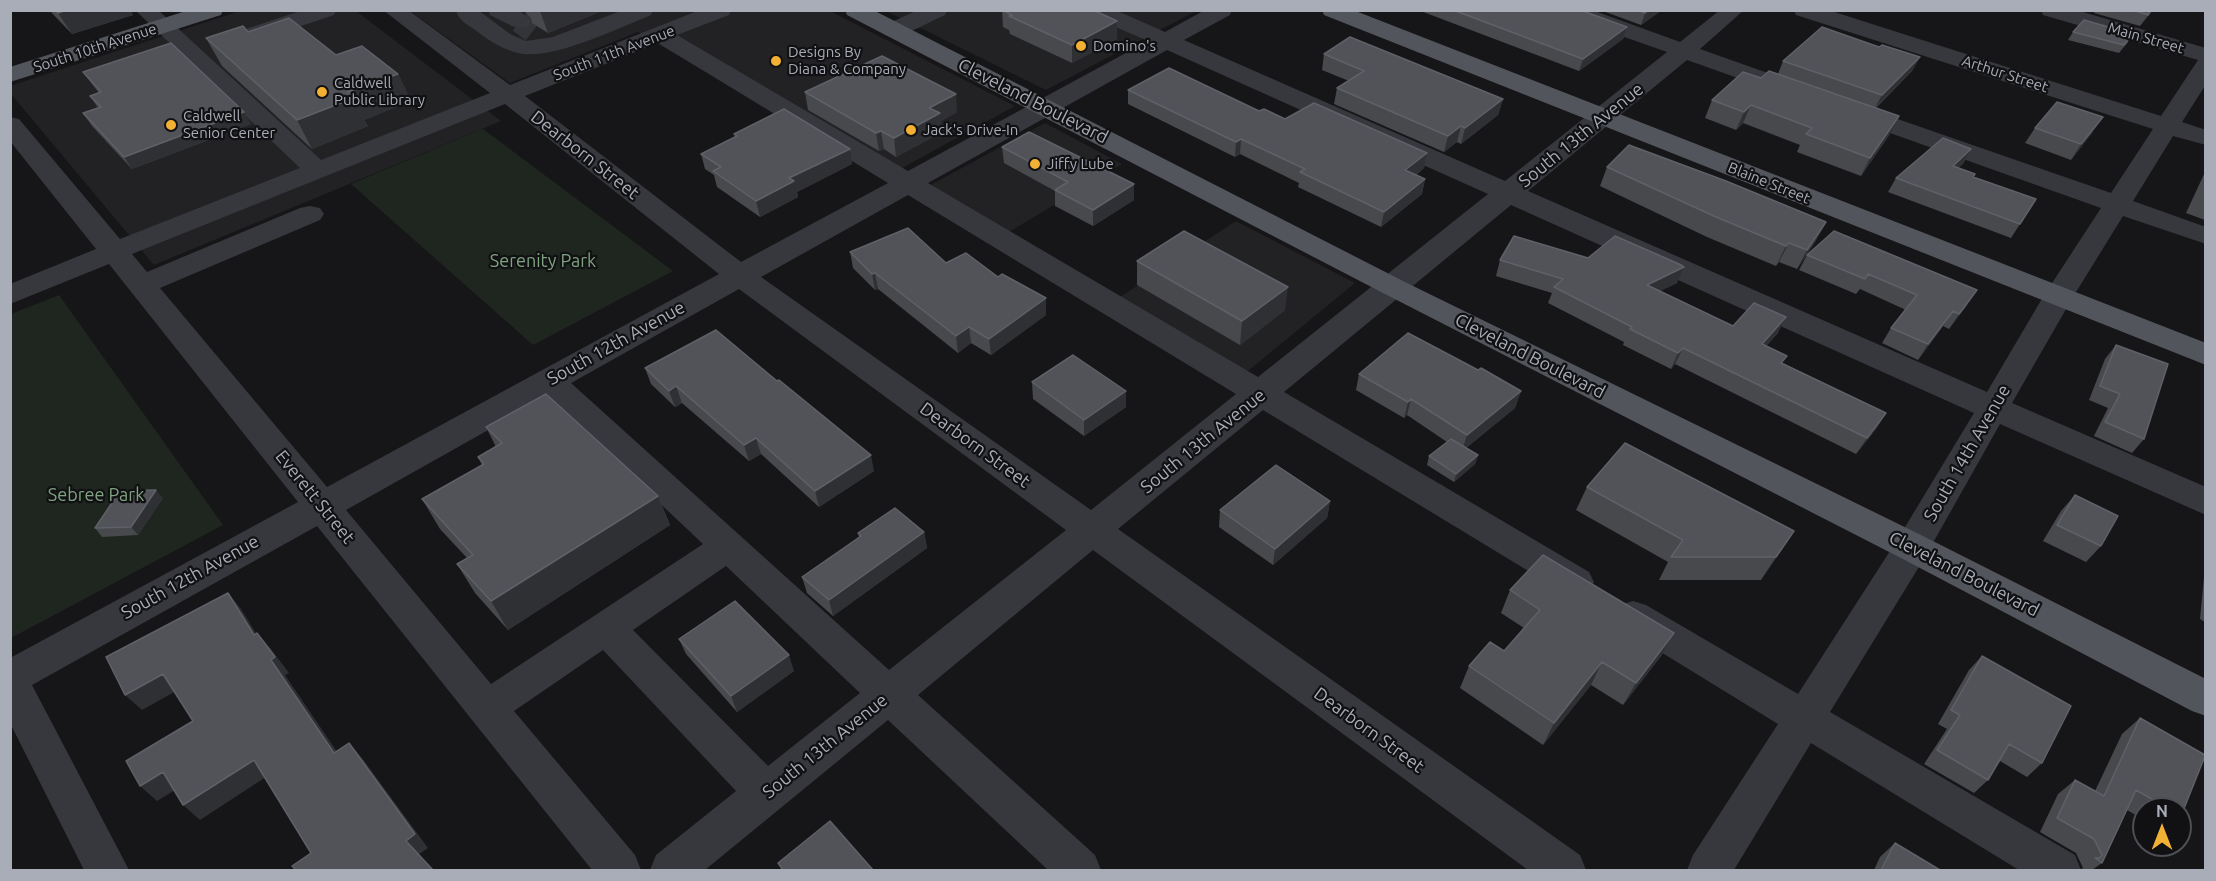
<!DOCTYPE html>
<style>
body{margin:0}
#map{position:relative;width:2216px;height:881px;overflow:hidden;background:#161618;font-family:Ubuntu,sans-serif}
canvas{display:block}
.frame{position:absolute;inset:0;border:12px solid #a8adb8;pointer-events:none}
.north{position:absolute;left:2132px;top:797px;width:60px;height:60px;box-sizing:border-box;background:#111113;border:2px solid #4d4f55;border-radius:50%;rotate:0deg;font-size:16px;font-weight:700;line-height:24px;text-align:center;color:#a8adb8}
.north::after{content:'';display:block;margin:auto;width:21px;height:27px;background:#f2b134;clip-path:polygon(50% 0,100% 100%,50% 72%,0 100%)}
</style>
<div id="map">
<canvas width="2216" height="881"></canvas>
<div class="frame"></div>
<div class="north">N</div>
</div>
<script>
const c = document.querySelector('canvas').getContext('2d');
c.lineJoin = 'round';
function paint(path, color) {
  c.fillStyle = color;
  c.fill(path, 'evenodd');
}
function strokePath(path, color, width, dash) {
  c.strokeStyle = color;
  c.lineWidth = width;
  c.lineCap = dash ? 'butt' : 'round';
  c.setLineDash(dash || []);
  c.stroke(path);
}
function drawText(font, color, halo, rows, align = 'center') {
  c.font = font + ' Ubuntu,sans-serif';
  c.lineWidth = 4.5;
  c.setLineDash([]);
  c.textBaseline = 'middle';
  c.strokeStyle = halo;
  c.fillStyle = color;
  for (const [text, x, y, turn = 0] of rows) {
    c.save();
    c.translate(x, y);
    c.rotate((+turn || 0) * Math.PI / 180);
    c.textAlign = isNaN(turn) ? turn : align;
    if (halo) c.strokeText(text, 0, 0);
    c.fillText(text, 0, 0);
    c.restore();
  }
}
const built = new Path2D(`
 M240,11h116l145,110 -347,144 -143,-171 -1,-8z
 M410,11h420l185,95 -131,72 -246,-146 -128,51z
 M886,11h310l-150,79z
 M1045,123l77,41 -118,71 -81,-46z
 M1236,221l119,62 -112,92 -126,-76z`);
const green = new Path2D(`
 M482,129h1l190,142 -140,74 -182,-161z
 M59,295l164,230 -212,113v-324z`);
const minorTunnel = new Path2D(`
 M520,21l13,10`);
const minor = new Path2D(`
 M135,10h23l163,150 169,-67 -107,-83h25l102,75 190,-75h31l-2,5 -52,20 231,136 240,-130 -60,-26 -2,-5h29l50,22 40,-22h27l-2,5 -46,25 321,141 162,-129 -105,-37 -2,-5h32l88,32 40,-32h24l-44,39 93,33 4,5 -4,5 -8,2 -8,-2 -90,-32 -159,131 459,201 56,-95 58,-89 -259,-92 -3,-5 3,-5 9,-2 9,2 251,87 42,-64 -357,-114 -2,-5h34l333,106 37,-56 -155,-45 -2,-5h35l130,38v36l-24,38 24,8v15l-33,-9 -40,65 73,26v17l-83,-28 -50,81 -61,106 194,84v28l-206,-91 -75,133 -95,155 245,143 6,15h-62l-208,-127 -77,127h-47l6,-15 85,-131 -158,-97 -6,-11 6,-11 13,-4 13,4 152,89 101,-157 75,-124 -463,-208 -227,187 305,180 5,10 -5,10 -13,5 -13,-5 -300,-182 -145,119 462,326 6,15h-58l-435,-320 -175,145 177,160 6,15h-53l-160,-150 -183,150h-55l6,-15 80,-64 -133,-141 -89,61 121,144 6,15h-49l-275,-344 -285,159 97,185h-45l-74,-147v-65l288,-156 -189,-238 -99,40v-20l86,-35 -86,-108v-24l9,2 101,120 180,-71zM658,43l230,140 -147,79 -216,-166zM1167,50l321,144 -230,183 -330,-194zM505,104l214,170 -392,213 -167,-199 160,-68 4,-6 -4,-6 -10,-2 -10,2 -153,64 -15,-18zM908,195l328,199 -145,116 -330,-233zM739,289l327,241 -177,140 -318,-287zM547,397l156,147 -212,140 -145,-174zM726,566l134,127 -92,73 -135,-136z
 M303,10h33l-2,5 -75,25 -8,2 -8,-2 -3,-5 3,-5z
 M456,10h22l32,24 16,7 27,-4 70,-27h30l-2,5c-32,13 -94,43 -128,39 -17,-3 -31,-11 -45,-22 -8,-6 -20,-11 -22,-22z
 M488,10h31l12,11 -3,5 -8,2 -8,-2 -22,-11z
 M918,10h29l-2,5c-17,7 -41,24 -60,20l-3,-5 3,-5z`);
const major = new Path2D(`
 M189,10h34l-2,5 -211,67v-15z
 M845,10h28l530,271 522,256 281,142v37l-14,-5 -293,-154 -516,-264 -536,-278z
 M1322,10h31l853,333v22l-882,-350z`);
const wall = new Path2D(`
 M49,10h81l3,5 -61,19z
 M523,10h81l-56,23 -16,-10 -1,-5z
 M1002,10l97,3 18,8v18l-45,24 -62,-29 -1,-4 -6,-3z
 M1418,10h162l47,17 -4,12 -44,32z
 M1600,10h62l-21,15z
 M2095,10h58l-13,16 -46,-13z
 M248,32l88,23 62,19 13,27 -47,19 4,6 -56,23 -90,-83 -16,-28z
 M2073,32l55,10 -9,11 -51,-13z
 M1324,54l179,45 -5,16 -37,29 -4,-2 -13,10 -110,-48 3,-16 12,-7 -27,-11z
 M1783,61l130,9 -37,38 14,26 -29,42 -64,-24 3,-7 -57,-22 -7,7 -31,-12 7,-18 49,-22 17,-4z
 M83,72l168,52 -119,45 -40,-43 -9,-13 15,-5 -8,-12 9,-3 -7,-9z
 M1128,90l131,21 26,8 142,34 -3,15 -8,7 9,4 -3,15 -41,33 -83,-40 1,-4 -59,-29 -5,3 -107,-53z
 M805,92l152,20 -16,9 1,11 -46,25 -12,-8 -5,2 -71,-41z
 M2035,128l57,5 -21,27 -46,-17z
 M734,134l118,30 -55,28 1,5 -38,20 -43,-30 -3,-12 -9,-6 -4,-15 34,-17z
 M1002,147l132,53 -41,26 -38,-20v-15l-51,-28z
 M1971,149l-8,15 -5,4 15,9 63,22 -25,39 -123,-46 8,-14z
 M1607,167l219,55 -11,20 -18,27 -18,-7 -3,4 -69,-29 -107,-51z
 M2205,172v48l-19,-7z
 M850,252l96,11 52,14 48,21v17l-55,40 -20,-12 -13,10 -80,-64 -3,1 -22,-22z
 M1807,255l160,50 -18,24 -6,-3 -25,34 -36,-17 9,-15 15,-18 -46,-21 -4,5 -57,-24z
 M1588,258l89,25 -17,8 73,35 45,7 -12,13 17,17 103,50 -10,16 -20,25 -181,-90 -4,5 -48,-24 1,-3 -76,-39 4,-10 -56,-17 4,-16z
 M1137,261l148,49 -45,35 -103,-60z
 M2116,345l28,94 -12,14 -38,-17 14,-28 -19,-8 16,-41z
 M645,368l229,103 -55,36 -58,-53 -12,7 -67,-58 -7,4 -24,-23z
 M1478,370l43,21 -6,17 -49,40 12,7 -3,9 -21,18 -27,-17 2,-9 18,-14 -40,-27 -3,3 -48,-28 3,-16z
 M1032,382l94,9v16l-42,29 -51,-37z
 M486,427l172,69 12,29 -162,105 -33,-37 -18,-29 10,-6 -27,-29 -18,-30 60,-34 -4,-8 18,-10z
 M1587,487l207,44 -33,49h-102l9,-18 -92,-52z
 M2075,495l26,51 -15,16 -43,-21 18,-30z
 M163,498l-25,37 -36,2 -7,-9z
 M1330,501l-3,17 -54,47 -54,-38 1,-17z
 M924,532l3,16 -94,68 -26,-23 -5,-16 57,-39 -1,-5z
 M2205,566v56l-5,-3z
 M1510,590l164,43 -13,23 -38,49 -32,-20 -48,60 -83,-57 9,-22 35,-15 20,-23 -23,-15z
 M679,639l115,32 -57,41 -51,-58z
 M1982,656l60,107 -15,14 -27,-16 -12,19 -14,13 -50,-29 23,-35 -9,-5 31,-54z
 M2140,718l65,37v1l-24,60h-1v-7h-36v11l-17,-10 -25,53 -10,7h-13l4,-2 -7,-15 -36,-21 18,-38 17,-14 20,11 27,-57z
 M1895,843l45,27h-66l6,-13z`);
const shadedWall = new Path2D(`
 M66,10h64l3,5 -61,19 -14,-21z
 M542,10h62l-56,23 -8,-22z
 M1649,10h13l-21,15 4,-12z
 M2151,10h2l-13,16 8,-11z
 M1117,21v18l-45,24v-18z
 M1627,27l-4,12 -44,32 4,-12z
 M1920,57l-7,13 -38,38 7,-13z
 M398,74l13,27 -47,19 4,6 -56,23 -15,-29 51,-28z
 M956,94l1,18 -16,9 1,11 -46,25 -2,-19 35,-30z
 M1503,99l-5,16 -37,29 4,-16z
 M1751,105l-8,18 -7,7 8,-18z
 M244,112l7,12 -119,45 -8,-12z
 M1899,116l-9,18 -29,42 9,-18z
 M2103,117l-11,16 -21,27 10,-16z
 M1461,126l-4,16 -13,10 4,-16z
 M881,131l3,18 -5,2 -3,-18z
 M1241,139l-1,15 -5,3 1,-15z
 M850,149l2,15 -55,28 1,5 -38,20 -4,-16 33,-23z
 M1971,149l-8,15 -18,16 8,-14z
 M1427,153l-3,15 -22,17 3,-15z
 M1425,179l-3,15 -41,33 3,-15z
 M1134,184v16l-41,26v-16z
 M1826,222l-11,20 -18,27 10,-19z
 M1789,243l-10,19 -3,4 10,-20z
 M1684,267l-7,16 -37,18 7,-16z
 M875,273l3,16 -3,1 -3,-16z
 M1288,287l-3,23 -45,35 2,-24z
 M1977,290l-10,15 -18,24 10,-15z
 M1046,298v17l-55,40 -2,-16z
 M1953,311l-10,15 -25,34 10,-16z
 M1786,317l-8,16 -24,27 8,-16z
 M969,327l2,16 -13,10 -2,-17z
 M1683,348l-8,16 -4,5 7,-16z
 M676,386l6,17 -7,4 -6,-16z
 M1126,391v16l-42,29v-16z
 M1521,391l-6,17 -53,43 5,-16z
 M1411,399l-4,16 -3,3 4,-16z
 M1886,413l-10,16 -20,25 11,-16z
 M756,438l5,16 -12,7 -5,-16z
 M871,455l3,16 -55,36 -4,-16z
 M1478,455l-3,9 -21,18 2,-8z
 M156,490l7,8 -25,37 -7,-8z
 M658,496l12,29 -162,105 -17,-29z
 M1330,501l-3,17 -54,47 2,-16z
 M1794,531l-15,23 -18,26 15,-23z
 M924,532l3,16 -94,68 -4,-16z
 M228,593l13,16 26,42 -13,-16z
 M257,633l14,16 18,24 -4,2 63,93 -14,-15 -63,-93z
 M1674,633l-13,23 -38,49 13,-22z
 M789,655l5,16 -57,41 -6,-16z
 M1602,662l-11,23 -48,60 11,-22z
 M163,674l15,16 -36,20 -17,-15z
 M349,743l13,15 66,90 -10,7 -12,-14z
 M254,760l15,15 -69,45 -17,-15z
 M163,772l17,15 -23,14 -17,-15z`);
const building = new Path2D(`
 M55,10h11l-8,3z
 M1003,10h90l24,11 -45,24 -63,-29 3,-1z
 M1453,10h127l47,17 -44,32z
 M1637,10h12l-4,3z
 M2133,10h18l-3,5z
 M289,18l47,37 26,-9 36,28 -50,18 6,6 -57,22 -91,-82 37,-12 5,6z
 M2084,20l49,14 -9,11 -51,-13z
 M1822,27l57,20 3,-2 38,12 -38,38 -99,-34z
 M1350,37l153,62 -38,29 -4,-2 -13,10 -111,-48 27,-17 -40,-17z
 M171,43l73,69 -120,45 -41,-44 18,-6 -11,-11 11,-4 -18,-20z
 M882,56l74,38 -27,14 11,5 -46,25 -13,-7 -5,2 -71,-41z
 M1169,68l90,43 5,-2 21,10 29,-16 113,50 -22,17 20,9 -41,33 -84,-40 5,-3 -64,-30 -5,3 -108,-52z
 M1769,71l130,45 -29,42 -64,-24 6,-6 -61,-23 -7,7 -32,-12 31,-28 18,6z
 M2057,102l46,15 -22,27 -46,-16z
 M784,109l66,40 -61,29 5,3 -38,20 -43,-30 8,-4 -20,-13 36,-18 -3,-2z
 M1029,132l105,52 -41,26 -38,-20 13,-8 -66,-35z
 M1943,138l28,11 -18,17 22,8 -2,3 63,22 -16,25 -124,-46z
 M1629,145l97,36 100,41 -19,28 -18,-7 -3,3 -70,-29 -109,-50z
 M908,228l38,35 20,-10 32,24 4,-3 44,24 -57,41 -20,-12 -13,9 -81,-63 -3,1 -22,-22z
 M1184,231l104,56 -46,34 -105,-60z
 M1834,231l143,59 -18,24 -6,-3 -25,33 -37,-16 26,-33 -49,-21 -3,5 -58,-24z
 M1514,236l74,22 27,-22 64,28 5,3 -37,18 86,41 21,-23 32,14 -24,27 25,12 -6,7 105,50 -19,25 -184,-90 -5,5 -48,-24 2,-2 -78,-40 9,-8 -63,-19z
 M716,330l61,51 2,-1 92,75 -56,36 -59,-53 -12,7 -68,-59 -7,5 -24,-23z
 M1408,333l70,37 3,-2 40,23 -54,44 -56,-36 -3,3 -49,-28z
 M2116,345l52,19 -24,75 -39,-17 15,-28 -20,-8z
 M1073,355l53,36 -42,29 -52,-38z
 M546,394l112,102 -167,105 -34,-37 16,-9 -51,-56 62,-35 -6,-7 24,-14 -16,-16z
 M1451,439l27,16 -22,19 -27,-18z
 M1625,443l169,88 -18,26h-105l12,-17 -96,-53z
 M1276,465l54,36 -55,48 -55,-39z
 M156,490l-25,37 -36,1 25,-37z
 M2075,495l43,21 -17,30 -44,-21z
 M895,508l29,24 -95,68 -27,-23 59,-41 -3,-3z
 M1543,555l131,78 -38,50 -34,-21 -48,61 -85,-57 21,-24 14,9 36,-41 -30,-20z
 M228,593l26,42 3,-2 18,24 -4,3 63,93 15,-10 66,91 -9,7 27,29h-137l-4,-4 19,-13 -57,-93 -71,45 -20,-33 -23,14 -14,-25 67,-40 -30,-47 -38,21 -19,-38z
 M735,601l54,54 -58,41 -52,-57z
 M1982,656l89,50 -29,57 -33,-19 -21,36 -51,-30 23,-35 -9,-5z
 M2140,718l65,37v1l-24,60 -1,-1v-6h-11l-33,-19 -34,73 -7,-5h4l3,-3 -8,-16 -37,-21 18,-38 29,16z
 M830,821l43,49h-90l-5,-7z
 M1895,843l45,27h-59z`);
const markers = [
 [1081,46,6,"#f2b134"],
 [776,61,6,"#f2b134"],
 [322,92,6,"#f2b134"],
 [171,125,6,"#f2b134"],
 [911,130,6,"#f2b134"],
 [1035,164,6,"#f2b134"]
];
const farStreetnames = [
 ["Main Street",2146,38,16],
 ["South 10th Avenue",95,48,-18],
 ["South 11th Avenue",614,53,-21],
 ["Arthur Street",2005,74,18],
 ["Blaine Street",1769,183,22]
];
const farPoinames = [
 ["Domino's",1093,46],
 ["Designs By",788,52],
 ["Diana & Company",788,69],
 ["Caldwell",334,83],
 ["Public Library",334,100],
 ["Caldwell",183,116],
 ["Senior Center",183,133],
 ["Jack's Drive-In",923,130],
 ["Jiffy Lube",1047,164]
];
const streetNames = [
 ["Cleveland Boulevard",1033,101,27],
 ["South 13th Avenue",1581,135,-39],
 ["Dearborn Street",585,155,38],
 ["South 12th Avenue",616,343,-29],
 ["Cleveland Boulevard",1530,356,27],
 ["South 13th Avenue",1203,441,-39],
 ["Dearborn Street",975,445,36],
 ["South 14th Avenue",1967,453,-60],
 ["Everett Street",315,497,51],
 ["Cleveland Boulevard",1964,574,27],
 ["South 12th Avenue",190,577,-29],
 ["Dearborn Street",1369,730,36],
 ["South 13th Avenue",825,746,-39]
];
const parkNames = [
 ["Serenity Park",543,261],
 ["Sebree Park",96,495]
];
paint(built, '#222225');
paint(green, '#1e261f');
strokePath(minorTunnel, '#333438', 24, [24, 12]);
paint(minor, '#37383d');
paint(major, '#53555c');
paint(wall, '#47494d');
paint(shadedWall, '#2f3033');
paint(building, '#525359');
strokePath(building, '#5f6168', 1.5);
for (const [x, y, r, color] of markers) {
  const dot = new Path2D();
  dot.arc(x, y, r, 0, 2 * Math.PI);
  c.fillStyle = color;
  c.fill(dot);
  strokePath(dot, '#111113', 2);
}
drawText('15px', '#a8adb8', '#111113', farStreetnames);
drawText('15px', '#a8adb8', '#111113', farPoinames, 'left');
drawText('18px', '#a8adb8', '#111113', streetNames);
drawText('18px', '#7fa381', '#111113', parkNames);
</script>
